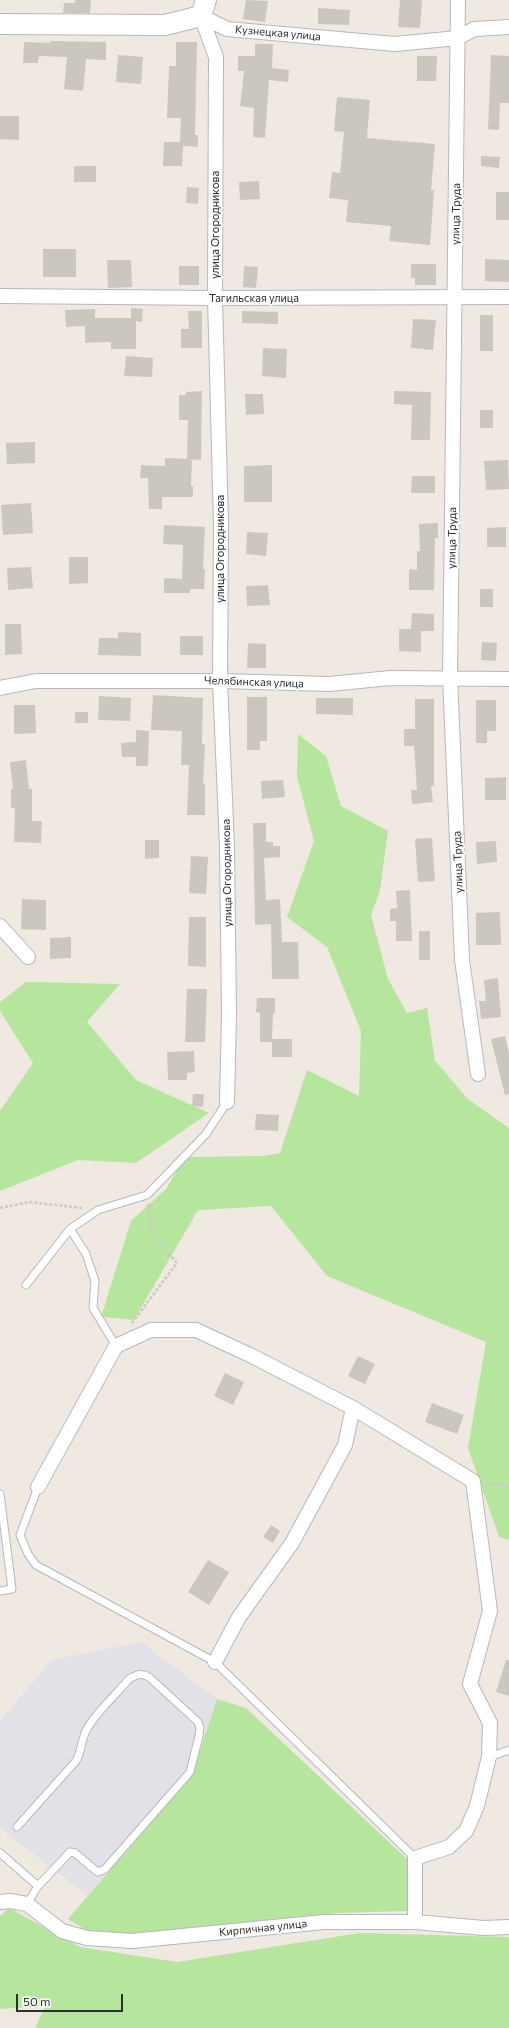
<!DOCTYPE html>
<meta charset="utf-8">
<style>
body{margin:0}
#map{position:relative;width:509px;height:2028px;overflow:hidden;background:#efe9e1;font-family:Commissioner,sans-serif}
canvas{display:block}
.scale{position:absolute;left:16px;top:1994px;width:107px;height:18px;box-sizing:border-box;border:2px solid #2e2e2e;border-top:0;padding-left:5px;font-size:12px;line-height:14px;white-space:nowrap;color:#2e2e2e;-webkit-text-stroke:3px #fff;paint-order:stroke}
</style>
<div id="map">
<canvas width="509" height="2028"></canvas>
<div class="scale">50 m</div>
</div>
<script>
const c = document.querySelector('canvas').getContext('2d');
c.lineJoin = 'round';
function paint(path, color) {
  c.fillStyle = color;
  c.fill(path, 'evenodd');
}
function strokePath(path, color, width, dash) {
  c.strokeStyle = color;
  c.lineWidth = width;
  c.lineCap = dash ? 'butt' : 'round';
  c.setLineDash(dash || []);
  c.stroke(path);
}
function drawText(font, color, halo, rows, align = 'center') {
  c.font = font + ' Commissioner,sans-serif';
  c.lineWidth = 3.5;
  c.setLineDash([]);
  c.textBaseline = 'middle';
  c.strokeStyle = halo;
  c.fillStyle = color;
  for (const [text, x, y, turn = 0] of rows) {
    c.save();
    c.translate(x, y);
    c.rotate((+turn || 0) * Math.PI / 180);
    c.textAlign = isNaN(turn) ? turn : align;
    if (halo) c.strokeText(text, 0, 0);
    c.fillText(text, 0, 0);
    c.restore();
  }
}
const industrial = new Path2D(`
 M141,1642l76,57 -26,78 -103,119 -88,-68v-107l52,-61z`);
const green = new Path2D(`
 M298,734l28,22 15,50 47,25 -8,59 -9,25 17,64 19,34 20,-5 8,53 33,38 41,29v412l-10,-3 -31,-89 18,-106 -159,-66 -56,-70 -73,4 -64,110 -33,-3 30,-96 35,-32 19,-32 77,-1 18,-3 27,-83 52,26 2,-65 -34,-84 -40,-30 27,-76 -17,-65z
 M26,982l94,2 -33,38 49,58 73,33 -73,50 -58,-3 -78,31v-80l33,-48 -33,-52v-9z
 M217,1699l29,9 162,152 -1,51 -70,2 -204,23 -42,-3 -23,-14 123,-142z
 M9,1908l71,39 97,15 183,-29 149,4v91h-474l10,-22 -45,3v-93z`);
const building = new Path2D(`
 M75,0h16l-1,13h-27l1,-10h11z
 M246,0l22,1 -3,21 -22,-3z
 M400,0h22l-2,28 -22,-1z
 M318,8l32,2 -1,15 -31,-1z
 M50,41l56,1v18l-20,-1 -3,32 -19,-2 3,-32 -28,-1 -1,7h-15l1,-21 26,1z
 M176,42h21l-2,93h3v12l-15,-1 -1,20h-19l1,-24h16l1,-24h-14l2,-52h7z
 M255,44h18l-1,24 17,2 -1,12 -19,-2 -4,58 -12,-1 1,-29 -14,-2 4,-35h-6v-15h17z
 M118,55l25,2 -2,27 -25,-2z
 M491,55l18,1v47h-9l-1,27 -11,-1z
 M417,56h20l-1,25h-19z
 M337,97l33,3 -3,38 68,6 -4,46h3l-4,55 -41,-4 2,-15 -45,-4 2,-22 -19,-2 3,-26 8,1 4,-41 -10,-1z
 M0,116h19v24l-19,-1z
 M481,156l19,1 -1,11 -18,-2z
 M74,166h22v16h-22z
 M259,181l1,18 -20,1 -1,-18z
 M187,187l12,1 -1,16 -12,-1z
 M496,192h13v28h-13z
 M43,249h33v28h-33z
 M485,259l24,1v22l-24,-1z
 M107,260h24l1,27 -24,1z
 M411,264h25v21h-21v-7h-4z
 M179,266h20v19h-20z
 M244,266l14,1 -2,21 -13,-1z
 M131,308l12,1 -1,13 -6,-1v28h-25v-7l-26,1v-17l-19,1 -1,-17 30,-1v9h36z
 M188,311h14v37h-21v-19h8z
 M242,311l36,1v12l-36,-1z
 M480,315h13v36h-13z
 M413,319l23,1 -3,30 -22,-2z
 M263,348l24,1 -1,29 -24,-2z
 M126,356l27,2 -1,19 -28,-1z
 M202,391l-1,69 -14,-1h5l-1,27h2v11h-31v12h-13l-1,-31h-8l1,-13 24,1v-8l22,1 1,-39h-9v-25h7v-3z
 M394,391l37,1 -1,48h-19l1,-35 -18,-1z
 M245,394h18l1,20 -18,1z
 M480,410h13v18h-13z
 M35,442v21l-28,1 -1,-21z
 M508,460l1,29 -23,1 -2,-29z
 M272,465v37h-28v-36z
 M412,476h23v17h-24z
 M31,503l2,30 -30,2 -2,-30z
 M438,523v15h-3l-1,52h-25v-21l8,1v-19h3l-1,-27z
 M164,525l41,2 -2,42h2l-1,20h-14v4h-26v-15l18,1 1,-34 -20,-1z
 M506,527v20h-19v-19z
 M247,532l21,1 -2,23 -20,-2z
 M69,557h19v26l-19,1z
 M31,567l2,21 -25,2 -1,-22z
 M268,585l2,20 -23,1 -1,-20z
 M480,589h13v18h-13z
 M412,613l22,1v17h-13v21l-22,-1v-22h12z
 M5,624h16l1,30 -17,1z
 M118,632l23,1v23l-43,-1 1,-17h19z
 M180,636h23v19h-23z
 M482,642l15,1 -1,18 -15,-1z
 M248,643l18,1v24h-19z
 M153,695l50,3 -1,46h3l-2,40h2v31h-18l2,-50h-8l1,-34 -31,-1z
 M99,696l32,2 -1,23 -32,-1z
 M247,697h20v44h-7v9h-13z
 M316,698h37v17l-37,-1z
 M415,699h19v87h-3l2,16 -21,2 -1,-14h6l-3,-44h-10v-17h11z
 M476,700h20v31h-9v12h-11z
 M14,705h21l1,28 -22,1z
 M75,712h13v11h-13z
 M136,730l13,1 -1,35h-12v-9h-14l-1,-14 15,-1z
 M26,760l3,29h3v32h10l-1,22 -27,-1 1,-34h-4v-19h2l-3,-27z
 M506,777v23h-21v-22z
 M283,780l2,17 -23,2 -1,-18z
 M253,823h13v19h7v4h7v11l-16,1 2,42 14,-1 2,43h16l1,37h-27l-1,-55 -16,1z
 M432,838l3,43 -17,1 -3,-43z
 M145,840h14v18l-14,1z
 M496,841l1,21 -20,2 -1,-22z
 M191,856l17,1 -2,37 -17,-1z
 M410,890l2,51h-16v-20h-6v-12l7,-1 -1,-17z
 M22,899l24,1v30l-25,-1z
 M500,912l1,33h-25v-32z
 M189,917h17v50l-18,-1z
 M419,931h11v29h-11z
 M71,937v21l-21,1v-21z
 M498,978l3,39 -20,2 -2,-18h7l-2,-21z
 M187,989h20l-2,53h-20z
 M257,998h18v15h-2l-1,26h20v18h-20v-15h-12v-29l-4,-1z
 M505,1036l4,17v41l-4,1 -14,-56z
 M194,1051l1,21 -8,1v7h-19l-1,-28z
 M193,1094h11l-1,13 -11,-1z
 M256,1114l23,1 -1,16 -23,-1z
 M358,1356l17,8 -10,20 -17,-8z
 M225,1373l19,9 -11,23 -19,-9z
 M432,1403l32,12 -7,19 -32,-12z
 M271,1525l9,6 -7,12 -10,-6z
 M208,1560l21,12 -20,33 -21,-13z
 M506,1660h3v36l-13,-4z`);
const path = new Path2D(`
 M0,1208l30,-6 52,6
 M132,1323l45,-60 -24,-28 -5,-31
 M486,1483l23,3`);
const service = new Path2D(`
 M70,1229l16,25 9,27 -2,27 23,38
 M26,1285l44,-56 28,-19 49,-15 59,-61 21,-32
 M38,1487l-18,48 8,19 8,11 179,97 200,196
 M0,1494l12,95 -12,2
 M489,1757l20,-7
 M17,1827l59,-66c6,-10 5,-22 11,-32 10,-18 29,-34 42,-50 7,-4 12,-7 20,-2l49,45 2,6 -1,8 -9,36 -85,97 -7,3 -3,-2 -20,-17 -5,-1 -32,34 -11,18
 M0,1853l38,33`);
const minor = new Path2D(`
 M458,0l-8,677 12,283 16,114
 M201,16l15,41 -1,241 6,226 -1,157 7,166 2,168 -2,87
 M201,16l26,13 168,15 63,-6 16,-9 35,-2
 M0,296l215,2 294,-1
 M0,688l36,-7h184l110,3 60,-6 119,1
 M0,926l28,31
 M38,1487l78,-141 35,-16h45l56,26 101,52 120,73 17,130 -20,73 20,39 -1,34 -12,49 -11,25 -17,16 -34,11v64
 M215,1662l24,-45 53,-74 53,-98 8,-37
 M0,1902l10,-1 17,3 35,27 25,7 45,3 192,-19h91l69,6 25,-1`);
const secondary = new Path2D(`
 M0,24l165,1 36,-9 5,-16`);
const streetNames = [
 ["Кузнецкая улица",278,33,5],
 ["улица Труда",456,214,-89],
 ["улица Огородникова",215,225,-90],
 ["Тагильская улица",254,298],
 ["улица Труда",452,538,-89],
 ["улица Огородникова",220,549,-90],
 ["Челябинская улица",254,682,2],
 ["улица Труда",458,862,-92],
 ["улица Огородникова",227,873,-91],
 ["Кирпичная улица",263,1928,-6]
];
paint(industrial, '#e3e1e8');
paint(green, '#b6e59e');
paint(building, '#cbc7bf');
strokePath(service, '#b4b7c1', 9);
strokePath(minor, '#b4b7c1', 16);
strokePath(secondary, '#b4b7c1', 22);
strokePath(path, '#c9c9c9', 2.5, [3, 2]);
strokePath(service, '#fff', 7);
strokePath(minor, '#fff', 14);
strokePath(secondary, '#fff', 20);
drawText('11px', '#2e2e2e', '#fff', streetNames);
</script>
